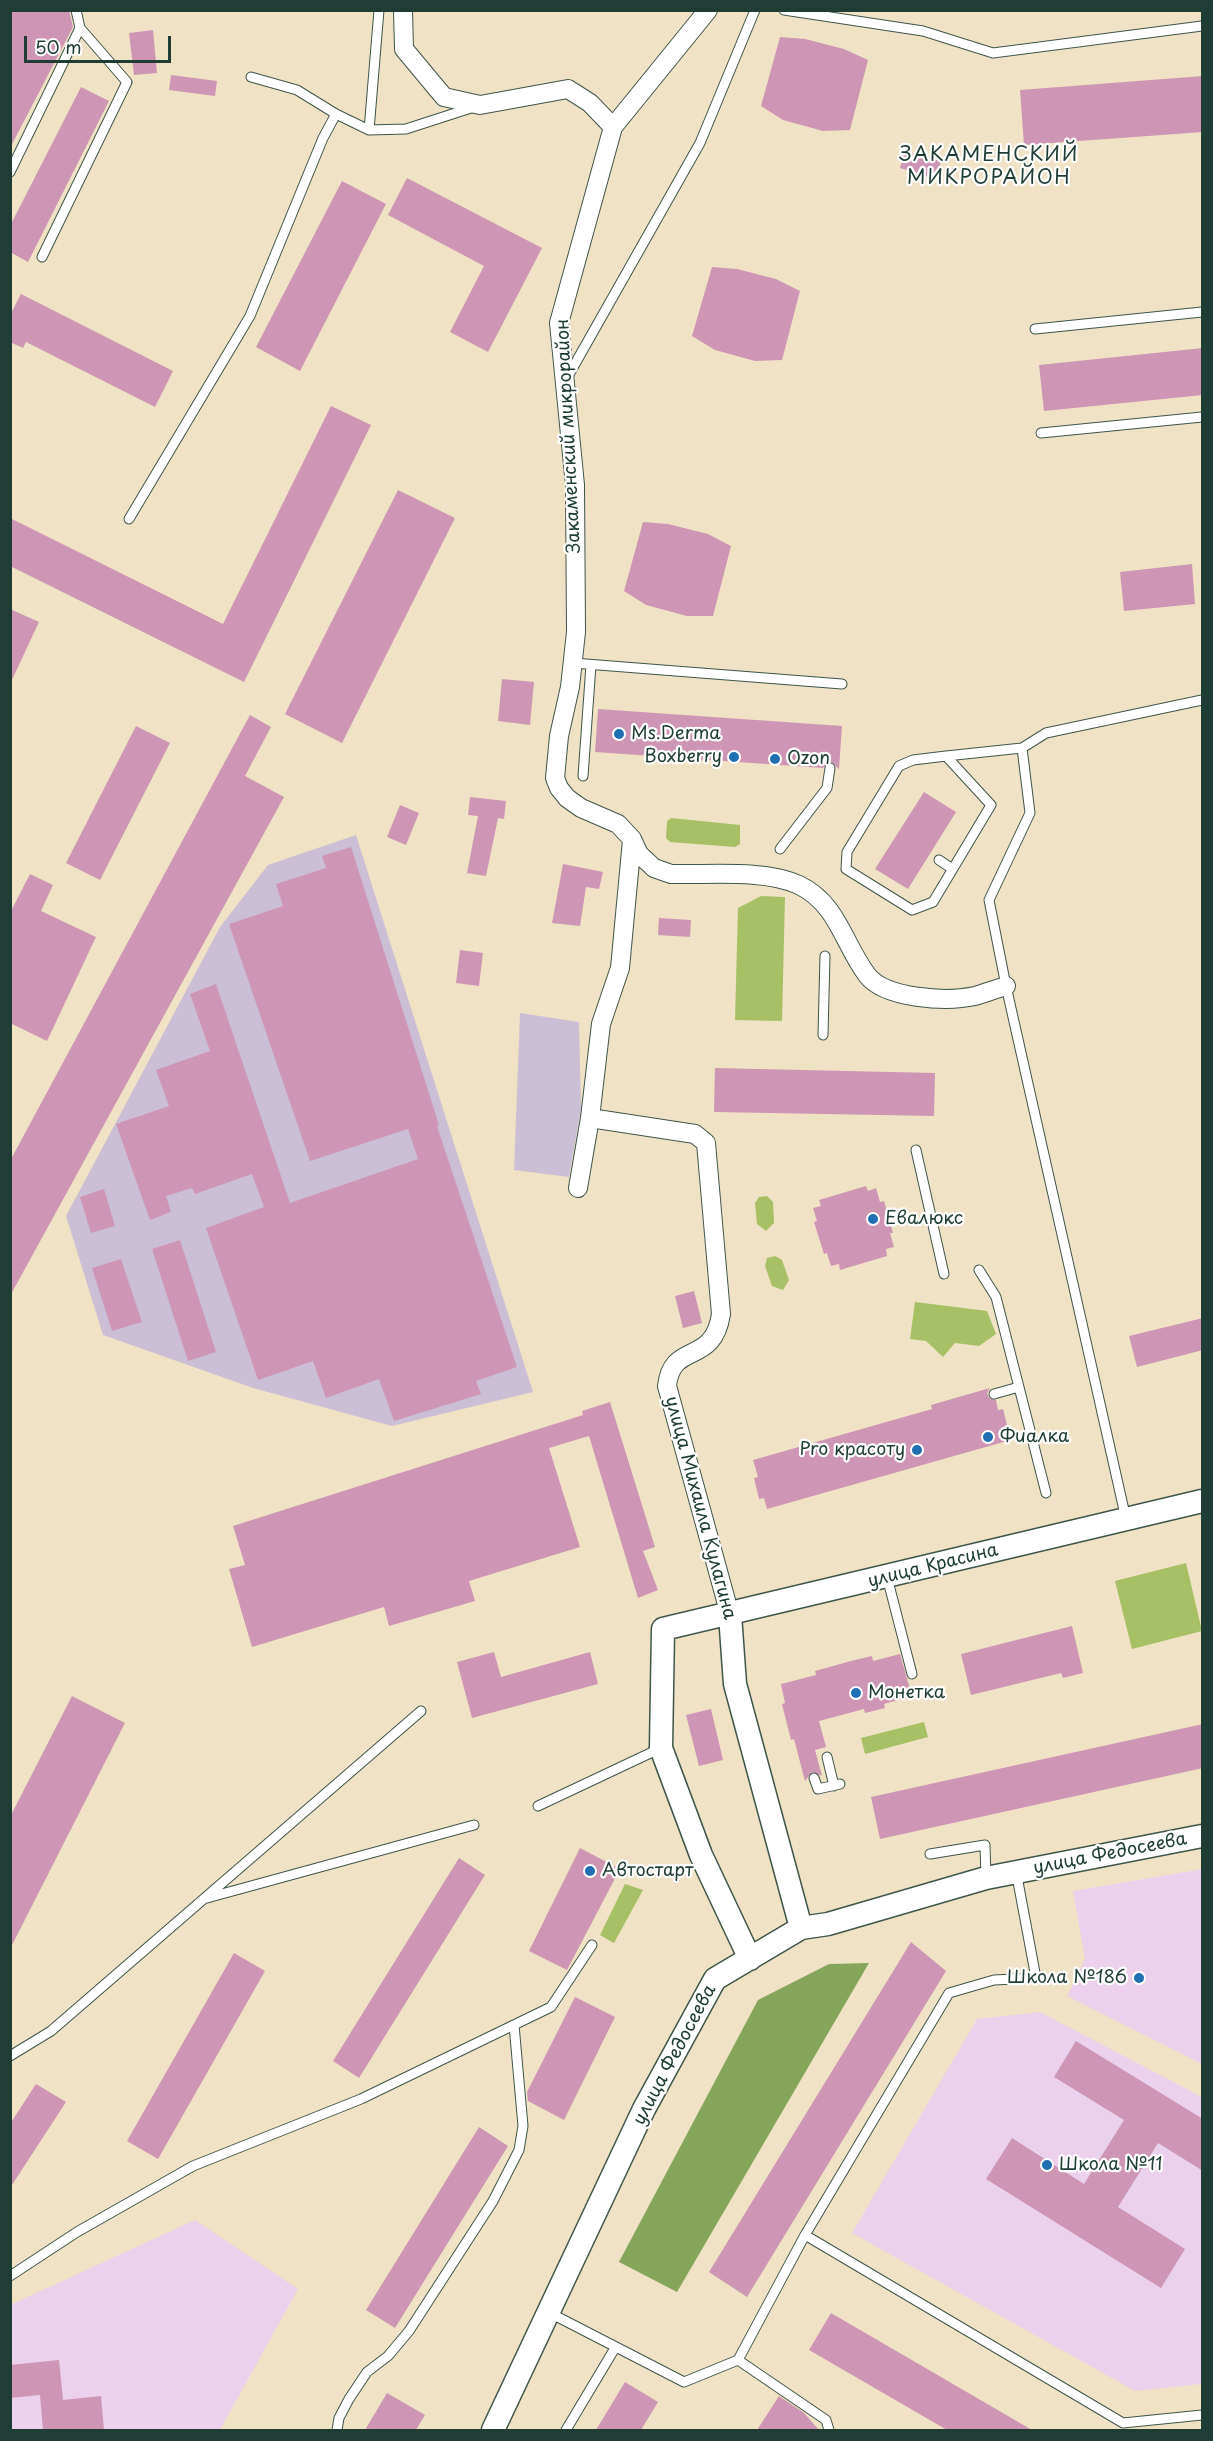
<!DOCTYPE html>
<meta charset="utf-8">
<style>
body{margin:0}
#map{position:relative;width:1213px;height:2441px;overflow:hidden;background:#f0e2c4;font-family:"Playpen Sans",sans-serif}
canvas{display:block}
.frame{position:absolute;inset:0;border:12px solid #1f3d34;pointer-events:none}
.scale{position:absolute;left:24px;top:36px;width:147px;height:27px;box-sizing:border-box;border:3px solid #1f3d34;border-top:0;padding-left:8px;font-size:18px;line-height:21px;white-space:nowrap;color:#1f3d34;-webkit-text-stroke:4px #fff;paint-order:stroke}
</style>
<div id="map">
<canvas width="1213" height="2441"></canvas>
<div class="frame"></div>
<div class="scale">50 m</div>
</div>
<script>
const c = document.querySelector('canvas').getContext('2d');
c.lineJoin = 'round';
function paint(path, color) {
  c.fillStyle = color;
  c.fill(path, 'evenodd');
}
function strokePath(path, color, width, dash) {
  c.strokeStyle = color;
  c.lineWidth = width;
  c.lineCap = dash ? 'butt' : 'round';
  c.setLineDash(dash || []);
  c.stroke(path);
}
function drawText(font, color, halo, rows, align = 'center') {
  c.font = font + ' "Playpen Sans",sans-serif';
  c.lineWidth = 4.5;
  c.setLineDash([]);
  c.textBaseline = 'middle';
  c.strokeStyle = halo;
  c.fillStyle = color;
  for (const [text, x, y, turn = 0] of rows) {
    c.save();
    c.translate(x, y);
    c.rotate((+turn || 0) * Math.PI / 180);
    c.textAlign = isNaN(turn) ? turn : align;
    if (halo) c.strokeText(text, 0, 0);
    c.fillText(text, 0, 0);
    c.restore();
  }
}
const built = new Path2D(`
 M1202,1869v195l-135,-68 18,-37 -12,-68z
 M1040,2012l162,85v287l-67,7 -283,-158 125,-214z
 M195,2220l103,69 -78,141h-209l-1,-125z`);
const industrial = new Path2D(`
 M356,835l177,557 -141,34 -139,-38 -150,-53 -37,-119 154,-289 48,-62z
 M520,1013l59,9 2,86 -12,69 -55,-7z`);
const green = new Path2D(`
 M671,818l69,7v19l-5,3 -65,-5 -4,-4 1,-17z
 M761,896l24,1 -3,124 -47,-1 3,-112z
 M767,1196l6,6 1,21 -8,8 -9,-7 -2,-21 4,-6z
 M775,1256l7,4 7,20 -6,10 -11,-4 -7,-20 2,-8z
 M915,1302l72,9 9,23 -17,12 -24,-3 -12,14 -17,-16 -16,-2z
 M1186,1563l16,68 -70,18 -17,-68z
 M924,1722l4,15 -63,17 -4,-16z
 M625,1884l18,6 -29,53 -14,-8z`);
const forest = new Path2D(`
 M869,1963l-192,329 -58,-30 139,-262 71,-36z`);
const building = new Path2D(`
 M10,10h59l4,17 -63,121z
 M153,30l4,43 -23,2 -5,-42z
 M780,37l25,2 39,10 24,11 -18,70 -27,1 -40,-11 -22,-14z
 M171,75l46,6 -2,15 -46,-6z
 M1203,76v56l-179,13 -4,-55z
 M81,87l28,14 -81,161 -18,-10v-26z
 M905,151l36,10 -5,18 -36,-11z
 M407,178l135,70 -54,104 -38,-20 34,-66 -96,-51z
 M342,181l44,23 -86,167 -44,-24z
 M712,267l25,2 39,10 24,12 -18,69 -27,1 -40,-11 -23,-14z
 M21,294l152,77 -18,36 -129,-65 -3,6 -13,-6v-27z
 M1203,348v47l-159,16 -5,-46z
 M331,406l40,19 -127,257 -234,-116v-48l213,106z
 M398,490l57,28 -113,225 -57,-29z
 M643,522l25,2 40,10 23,12 -18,70h-26l-41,-11 -22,-14z
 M1192,564l3,40 -71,7 -4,-39z
 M10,609l29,13 -29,62z
 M502,679l32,3 -4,43 -32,-4z
 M598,709l244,17 -3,43 -9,-8 -7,7 -228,-16z
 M250,715l21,12 -26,49 39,21 -274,499v-135z
 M136,726l34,17 -70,137 -34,-17z
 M924,792l32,20 -48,77 -33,-20z
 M470,797l36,4 -2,18 -6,-1 -12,58 -19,-3 11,-57 -10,-1z
 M400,805l19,8 -13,32 -19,-8z
 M351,847l88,278 -2,1 80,241 -41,14 5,13 -87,27 -15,-42 -53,19 -13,-37 -55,19 -52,-152 58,-21 -12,-33 -57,20 -3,-6 -26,8 5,16 -21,8 -34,-96 53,-18 -13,-36 54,-19 -20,-57 26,-10 74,219 128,-44 -10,-30 -98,32 -81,-237 54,-18 -7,-22 50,-16 -4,-12z
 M563,864l40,8 -4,17 -13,-2 -6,39 -28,-3z
 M30,874l23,11 -12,26 55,26 -49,104 -37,-18v-110z
 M659,918l32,2 -1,17 -32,-2z
 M460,950l23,3 -4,33 -23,-3z
 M715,1068l220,5 -1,43 -220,-4z
 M866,1186l2,5 8,-3 4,14 4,-1 9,32h-3l4,14 -8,2 1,7 -47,14 -1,-6 -8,2 -4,-13 -3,1 -10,-32 3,-1 -4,-13 8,-2 -2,-6z
 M104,1189l11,37 -24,7 -11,-36z
 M180,1240l36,112 -28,9 -36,-112z
 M121,1259l21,63 -30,9 -20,-63z
 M694,1291l8,32 -19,5 -8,-32z
 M1203,1318v32l-66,17 -8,-31z
 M990,1388l-3,5 2,5 7,2 2,10 5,-1 5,20 -4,1 3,11 -240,68 -3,-11 -5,1 -5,-21 4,-1 -5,-17 179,-51 -1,-4z
 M610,1402l45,145 -12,4 15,39 -20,8 -49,-162 -40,12 31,99 -111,34 6,20 -86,25 -5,-19 -132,40 -23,-78 16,-4 -12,-39 350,-111 -1,-4z
 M1072,1626l11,47 -20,5 -2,-5 -90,22 -10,-41z
 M494,1652l7,25 89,-25 8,32 -126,34 -15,-56z
 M900,1654l12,42 -28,8 1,4 -20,5 -1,-4 -45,12 7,26 -11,3 7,26 -10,-4 -7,9 -11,-42 -3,1 -9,-36 3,-1 -4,-19 35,-9 -1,-4 36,-10 21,-5 1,5z
 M72,1696l53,27 -115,226v-132z
 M711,1709l12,51 -24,6 -13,-51z
 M1203,1724v44l-323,71 -9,-42z
 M580,1848l40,21 -53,101 -38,-19z
 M459,1858l26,17 -126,203 -26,-17z
 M911,1942l35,29 -199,326 -38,-25z
 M234,1953l31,18 -107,188 -31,-18z
 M575,1997l40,20 -51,103 -36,-19 -1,-9z
 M1076,2041l127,78v52l-45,-28 -40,64 67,42 -24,39 -175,-109 26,-41 72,46 40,-64 -70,-43z
 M36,2084l30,18 -56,86v-64z
 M479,2127l29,19 -113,182 -29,-18z
 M831,2313l201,117h-85l-138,-80z
 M59,2360l4,40 38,-4 3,34h-61l-3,-35 -30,3v-33z
 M625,2382l33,20 -17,28h-45z
 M387,2393l38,22 -9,15h-51z
 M779,2396l25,17 15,17h-62z`);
const service = new Path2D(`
 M784,10l139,21 70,22 209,-27
 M336,114l33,16 37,-1 68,-22
 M369,130l10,-120
 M10,172l70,-144
 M42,257l85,-175 -47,-54 -4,-18
 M1035,329l167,-17
 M567,378l133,-235 55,-133
 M1041,433l161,-16
 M129,519l121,-203 73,-178 13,-24 -39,-24 -46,-13
 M573,663l269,21
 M946,756l45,49 -58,97 -21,8 -66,-41 1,-17 52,-86 14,-6z
 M946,756l76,-8
 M583,776l8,-111
 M780,849l47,-61 3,-20
 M939,860l12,8
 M823,1035l2,-79
 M916,1150l28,124
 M979,1270l17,27 50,196
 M994,1394l25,-7
 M1126,1519l-120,-533 -17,-86 41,-87 -8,-65 24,-15 156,-33
 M887,1577l25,97
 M827,1757l7,29
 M814,1778l4,11 22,-5
 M538,1806l123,-58
 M930,1854l55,-9 1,32
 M207,1898l267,-73
 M10,2056l41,-25 370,-320
 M805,2235l144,-242 45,-13 42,-2 -20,-107
 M10,2276l67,-44 116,-66 168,-67 190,-92 41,-62
 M550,2313l134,69 54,-22 67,-125 318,188 79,-8
 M738,2360l88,60 3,10
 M337,2430l2,-12 10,-19 18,-27 21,-16 21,-25 84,-130 26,-51 4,-24 -9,-101
 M566,2430l49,-82`);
const minor = new Path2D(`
 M403,10l1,39 40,48 36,8 88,-16 22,14 23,24
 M708,10l-95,117 -54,196 16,162 1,147 -6,55 -11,49 -4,42 4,10 8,10 14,10 37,16 14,15 7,15 15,14 17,6c38,1 94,-5 128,11 39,19 44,58 68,90 18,24 80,27 108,21 10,-3 21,-7 31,-10
 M590,1118l105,16 11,9 15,171c-8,53 -49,26 -54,72l63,229
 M578,1188l12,-70 11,-94 19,-56 12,-128`);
const tertiary = new Path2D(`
 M730,1615l5,69 66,244
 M750,1959l-49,-104 -40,-107 2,-119 539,-128
 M493,2430l151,-321 71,-130 86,-51 27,-4 158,-46 216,-42`);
const markers = [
 [619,734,6,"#1f6fb2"],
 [734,757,6,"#1f6fb2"],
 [775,759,6,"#1f6fb2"],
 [873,1219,6,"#1f6fb2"],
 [988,1437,6,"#1f6fb2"],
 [917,1450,6,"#1f6fb2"],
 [856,1693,6,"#1f6fb2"],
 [590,1871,6,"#1f6fb2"],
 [1139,1978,6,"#1f6fb2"],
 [1047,2165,6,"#1f6fb2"]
];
const streetNames = [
 ["Закаменский микрорайон",569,436,-93],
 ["улица Михаила Кулагина",700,1508,75],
 ["улица Красина",933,1566,-14],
 ["улица Федосеева",1110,1854,-11],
 ["улица Федосеева",675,2055,-62]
];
const poiNames = [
 ["Ms.Derma",631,734],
 ["Boxberry",722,757,"right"],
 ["Ozon",787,759],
 ["Евалюкс",885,1219],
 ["Фиалка",1000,1437],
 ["Pro красоту",905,1450,"right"],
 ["Монетка",868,1693],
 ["Автостарт",602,1871],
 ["Школа №186",1127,1978,"right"],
 ["Школа №11",1059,2165]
];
const neighbourhoodNames = [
 ["ЗАКАМЕНСКИЙ",989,155],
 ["МИКРОРАЙОН",989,178]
];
paint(built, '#ebd1eb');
paint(industrial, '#cbbfd5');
paint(green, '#a7c065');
paint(forest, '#85a65a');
paint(building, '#ce96b4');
strokePath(service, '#3e564a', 11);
strokePath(minor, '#3e564a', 20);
strokePath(tertiary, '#3e564a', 25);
strokePath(service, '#fff', 9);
strokePath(minor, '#fff', 18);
strokePath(tertiary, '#fff', 22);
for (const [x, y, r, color] of markers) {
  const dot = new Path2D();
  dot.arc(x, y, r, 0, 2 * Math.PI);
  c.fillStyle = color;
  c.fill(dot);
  strokePath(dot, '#fff', 2);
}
drawText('18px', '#1f3d34', '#fff', streetNames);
drawText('18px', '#1f3d34', '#fff', poiNames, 'left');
c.letterSpacing = '1.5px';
drawText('20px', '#1f3d34', '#fff', neighbourhoodNames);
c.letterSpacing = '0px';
</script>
